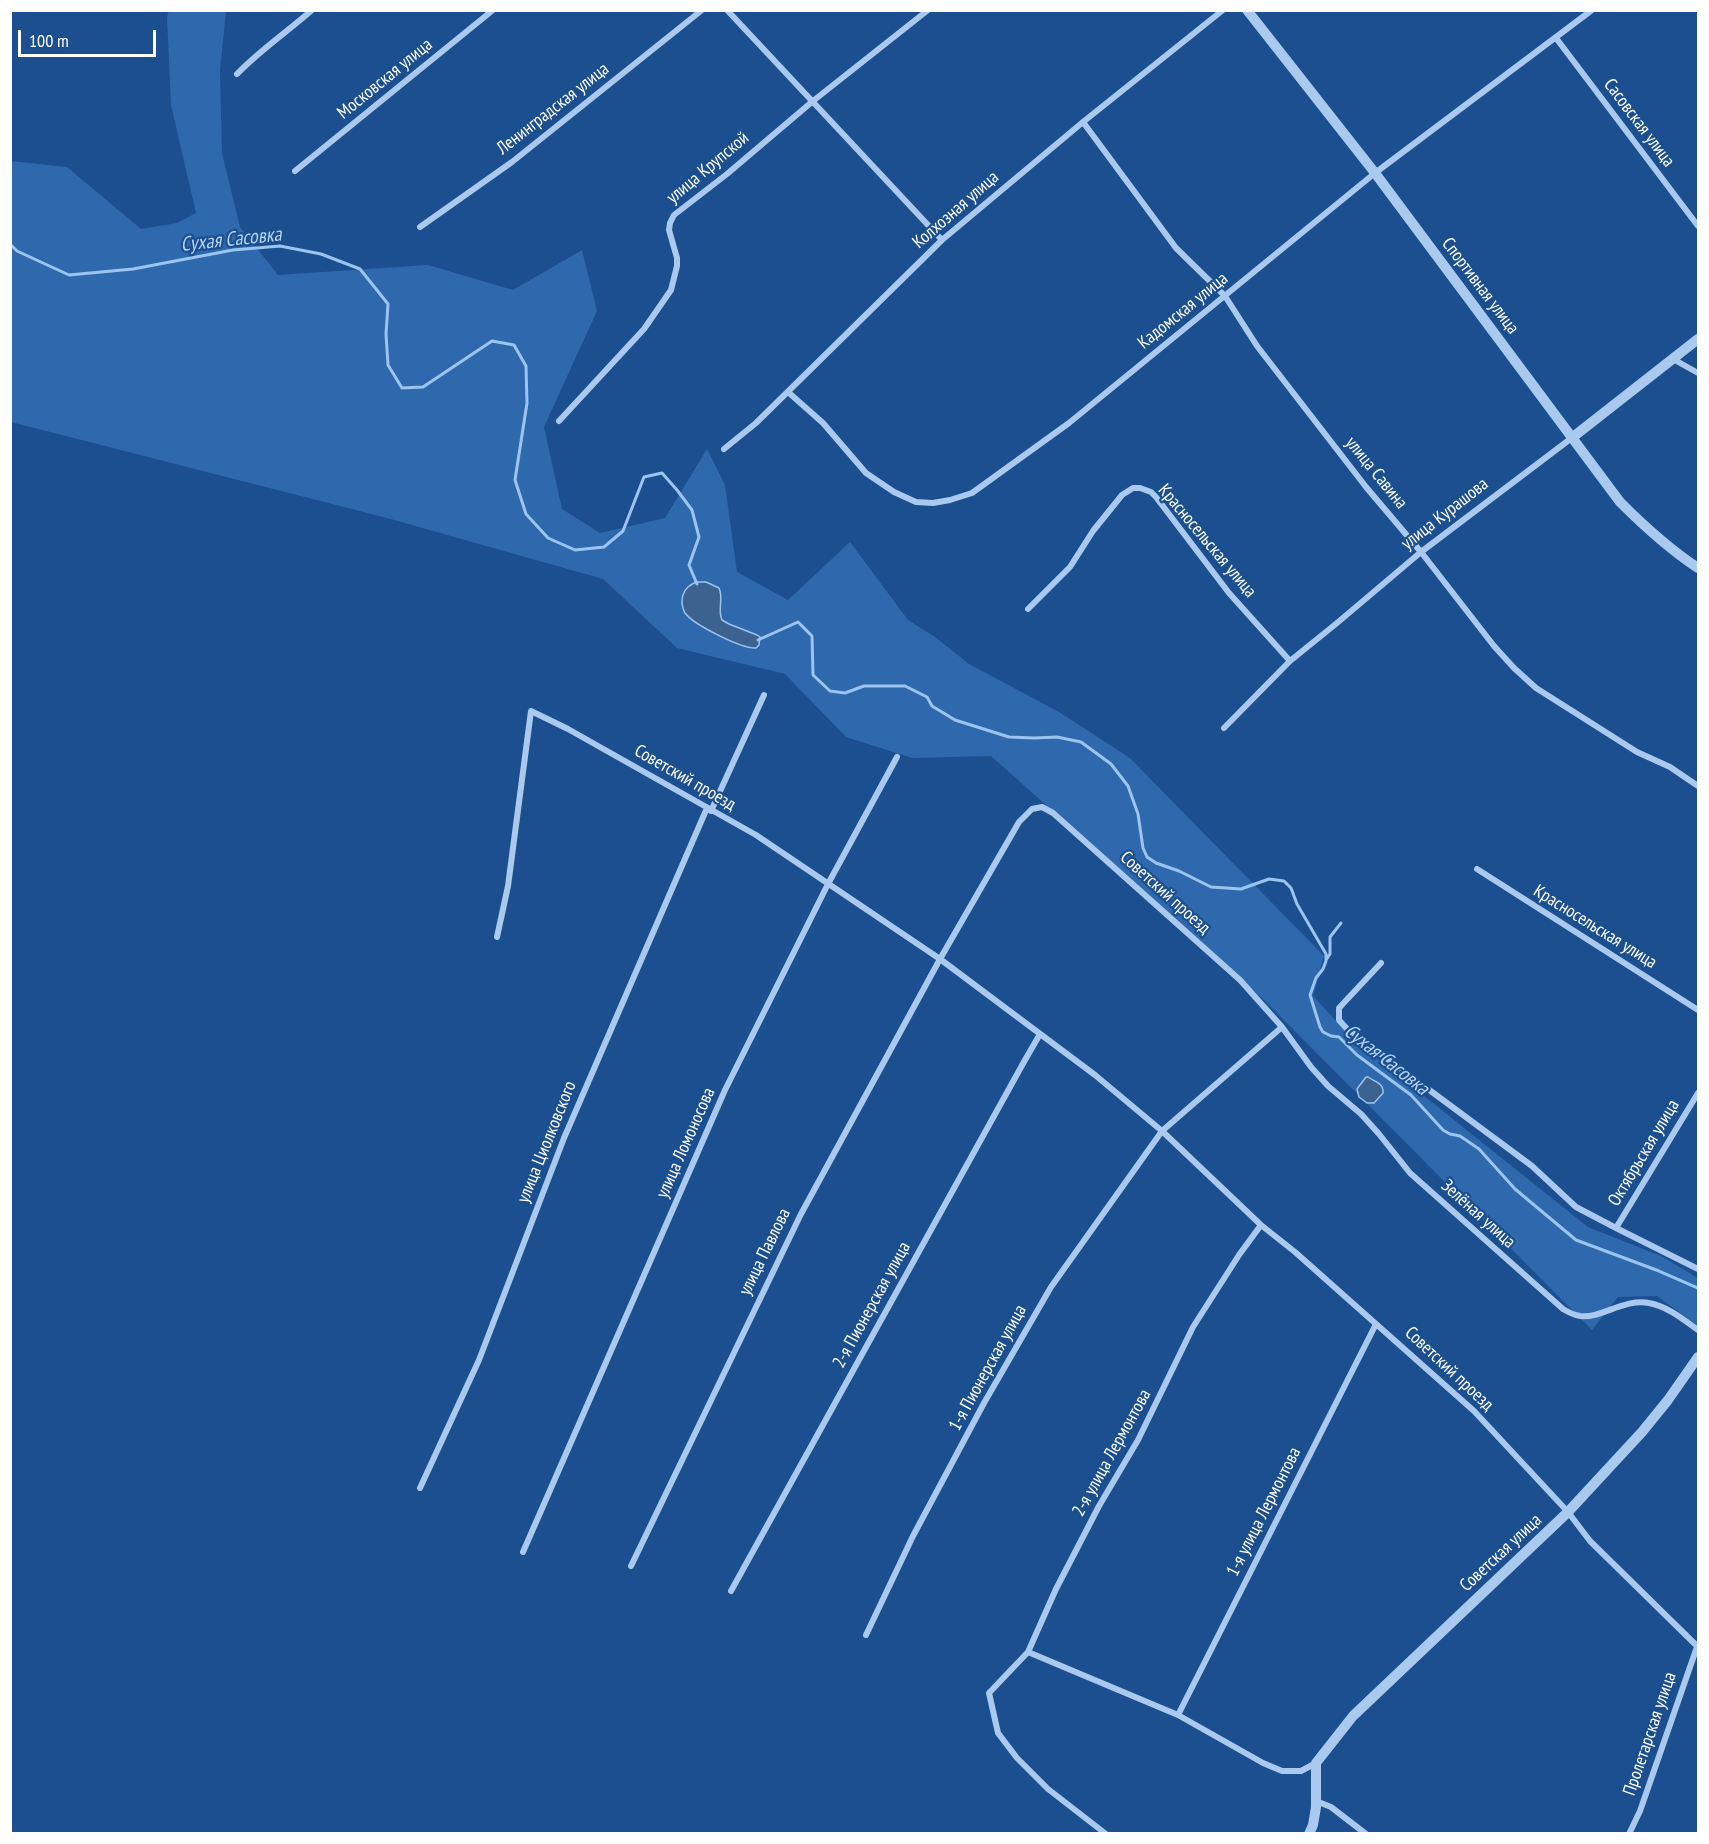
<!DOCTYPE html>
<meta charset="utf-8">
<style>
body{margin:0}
#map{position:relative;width:1709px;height:1844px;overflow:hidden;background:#1b4f8f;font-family:"PT Sans Narrow",sans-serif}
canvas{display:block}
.frame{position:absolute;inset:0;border:12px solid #fff;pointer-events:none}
.scale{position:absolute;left:18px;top:30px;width:138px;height:27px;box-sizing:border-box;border:3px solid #fff;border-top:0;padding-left:8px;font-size:18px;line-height:21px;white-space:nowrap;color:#fff;-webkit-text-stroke:4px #1b4f8f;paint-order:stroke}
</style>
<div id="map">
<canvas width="1709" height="1844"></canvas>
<div class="frame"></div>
<div class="scale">100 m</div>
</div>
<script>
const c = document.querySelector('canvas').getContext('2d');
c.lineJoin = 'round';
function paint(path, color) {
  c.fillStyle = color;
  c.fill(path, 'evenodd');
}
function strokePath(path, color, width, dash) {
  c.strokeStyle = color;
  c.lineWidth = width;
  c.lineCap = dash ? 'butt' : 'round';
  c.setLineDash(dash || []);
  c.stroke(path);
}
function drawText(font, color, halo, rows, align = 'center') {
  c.font = font + ' "PT Sans Narrow",sans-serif';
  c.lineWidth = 4.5;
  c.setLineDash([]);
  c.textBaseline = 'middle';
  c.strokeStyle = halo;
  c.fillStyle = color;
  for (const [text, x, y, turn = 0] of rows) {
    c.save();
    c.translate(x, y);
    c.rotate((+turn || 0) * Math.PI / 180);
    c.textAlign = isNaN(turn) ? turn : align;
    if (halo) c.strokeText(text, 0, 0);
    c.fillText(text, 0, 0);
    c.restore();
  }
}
const green = new Path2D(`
 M169,11h57l-6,60 2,82 18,74 38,48 150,-10 85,25 69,-40 15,61 -53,116 18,82 38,24 65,-15 42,-69 18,36 12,87 51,28 62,-58 58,78 27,17 34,27 90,48 71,46 194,198 -11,40 41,44 234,187 73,29 37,22v48l-41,-30 -39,1 -26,33 -328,-330 -273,-244 -79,2 -66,-21 -61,-63 -108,-26 -74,-69 -216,-61 -376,-96 -1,-261 57,6 74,62 36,-6 19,-10 -25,-108 -4,-88z`);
const water = new Path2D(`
 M696,582h10l13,6c5,11 -2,22 3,32l7,4 28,11 3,2 -1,8 -3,3c-14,1 -62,-23 -71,-35 -3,-5 -4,-13 -2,-18 2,-7 7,-10 13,-13z
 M1366,1077h2c7,5 16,6 15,16l-9,10h-7l-8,-6 -2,-8z`);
const stream = new Path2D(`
 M10,244l7,7 52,24 64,-6 100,-19 47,-4 41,8 39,15 28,35 -2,30 2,31 14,23 21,-1 69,-46 22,4 12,21 1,37 -12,77 11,34 22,24 27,12 29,-3 19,-16 21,-54 18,-4 15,17 15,20 7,27 -10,28 8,19
 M758,640l40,-18 14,14 1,39 17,16 15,2 19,-7h41l22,11 5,9 23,14 54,17 25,1 23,-1 24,5 30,22 17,22 10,28 5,34 4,9 9,6 23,8 32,16 30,2 28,-10 15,2 7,7 6,16 29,50v7l-3,8 -7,9 -6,17 10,32 3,5 8,4 8,1 18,18 54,40 32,35 7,4 10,2 19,13 36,40 61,51 83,31 39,17
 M1326,960l4,-6v-17l11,-14`);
const minor = new Path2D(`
 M727,10l215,230
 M1556,38l142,188
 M237,74c23,-24 50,-42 75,-64
 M1083,122l93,126 49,48 32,50 109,141 55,65 73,94 20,22 22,20 101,64 33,15 28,19
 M295,171l198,-161
 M420,227l92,-65 190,-152
 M1673,359l25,14
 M788,392l35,31 43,50 28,19 22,10 17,1 17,-3 22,-7 97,-70 306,-250 217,-163
 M559,421l85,-92 27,-39 6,-24v-8l-8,-28 1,-7 4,-8 53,-41 86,-73 115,-91
 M724,449l32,-26 186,-183 141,-118 140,-112
 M1028,609l42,-42 23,-36 29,-36 11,-7h7l11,4 5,5 73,96 61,68
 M1224,728l66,-67 47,-38 84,-71 152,-115
 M711,811l53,-116
 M1477,869l221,141
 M497,937l11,-51 23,-175 37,18 188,106 184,124 155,116 67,56 99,94 34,27 179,159 94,101 22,29 108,106
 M1381,963l-42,45v12l8,9 185,137 44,41 40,21 82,41
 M1616,1228l82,-135
 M420,1488l59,-128 85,-222 143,-330
 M523,1552l202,-462 103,-206 69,-127
 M631,1566l170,-352 139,-255 79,-137 13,-13 10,-2 11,6 187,167 42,47 29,40 17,19 33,28 18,20 31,39 153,136c5,3 11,6 17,7 21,3 44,-18 69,-13 18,3 35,17 49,27
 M731,1591l294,-531 15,-26
 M866,1635l47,-99 71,-133 67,-116 111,-156 120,-104
 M1028,1652l150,63 85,48 19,8h19l15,-8
 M1178,1715l198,-391
 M1316,1801l15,6 35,27
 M1106,1834l-58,-45 -31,-31 -19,-25 -9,-40 39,-41 28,-63 43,-83 39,-66 55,-113 46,-72 22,-30
 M1629,1834l11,-23 58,-167`);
const tertiary = new Path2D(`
 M1247,10l128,163 245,329c25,25 49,47 78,66
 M1573,437l125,-98
 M1309,1834l4,-9 3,-18v-44l37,-47 215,-204 74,-80 26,-32 30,-43`);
const streetNames = [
 ["Московская улица",385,79,-39],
 ["Ленинградская улица",553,109,-38],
 ["Сасовская улица",1639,123,53],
 ["улица Крупской",708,168,-40],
 ["Колхозная улица",956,210,-41],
 ["Спортивная улица",1480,286,53],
 ["Кадомская улица",1183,311,-39],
 ["улица Савина",1376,473,51],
 ["улица Курашова",1445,514,-38],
 ["Красносельская улица",1207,541,50],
 ["Советский проезд",685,778,30],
 ["Советский проезд",1165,893,42],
 ["Красносельская улица",1595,927,32],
 ["улица Циолковского",547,1142,-68],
 ["улица Ломоносова",686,1143,-66],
 ["Октябрьская улица",1644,1153,-59],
 ["Зелёная улица",1478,1214,42],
 ["улица Павлова",765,1252,-64],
 ["2-я Пионерская улица",872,1305,-61],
 ["1-я Пионерская улица",988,1368,-61],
 ["Советский проезд",1449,1369,43],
 ["2-я улица Лермонтова",1112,1453,-61],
 ["1-я улица Лермонтова",1264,1512,-63],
 ["Советская улица",1501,1553,-43],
 ["Пролетарская улица",1650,1734,-71]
];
const waterNames = [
 ["Сухая Сасовка",231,240,-6],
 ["Сухая Сасовка",1386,1060,38]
];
paint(green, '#2e69ad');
paint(water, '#3c6290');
strokePath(water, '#9cc4f0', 1.5);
strokePath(stream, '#9cc4f0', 3);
strokePath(minor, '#a9c9ee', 6);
strokePath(tertiary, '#a9c9ee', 10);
drawText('18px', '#fff', '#1b4f8f', streetNames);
drawText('italic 20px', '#b5d3f5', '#1b4f8f', waterNames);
</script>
